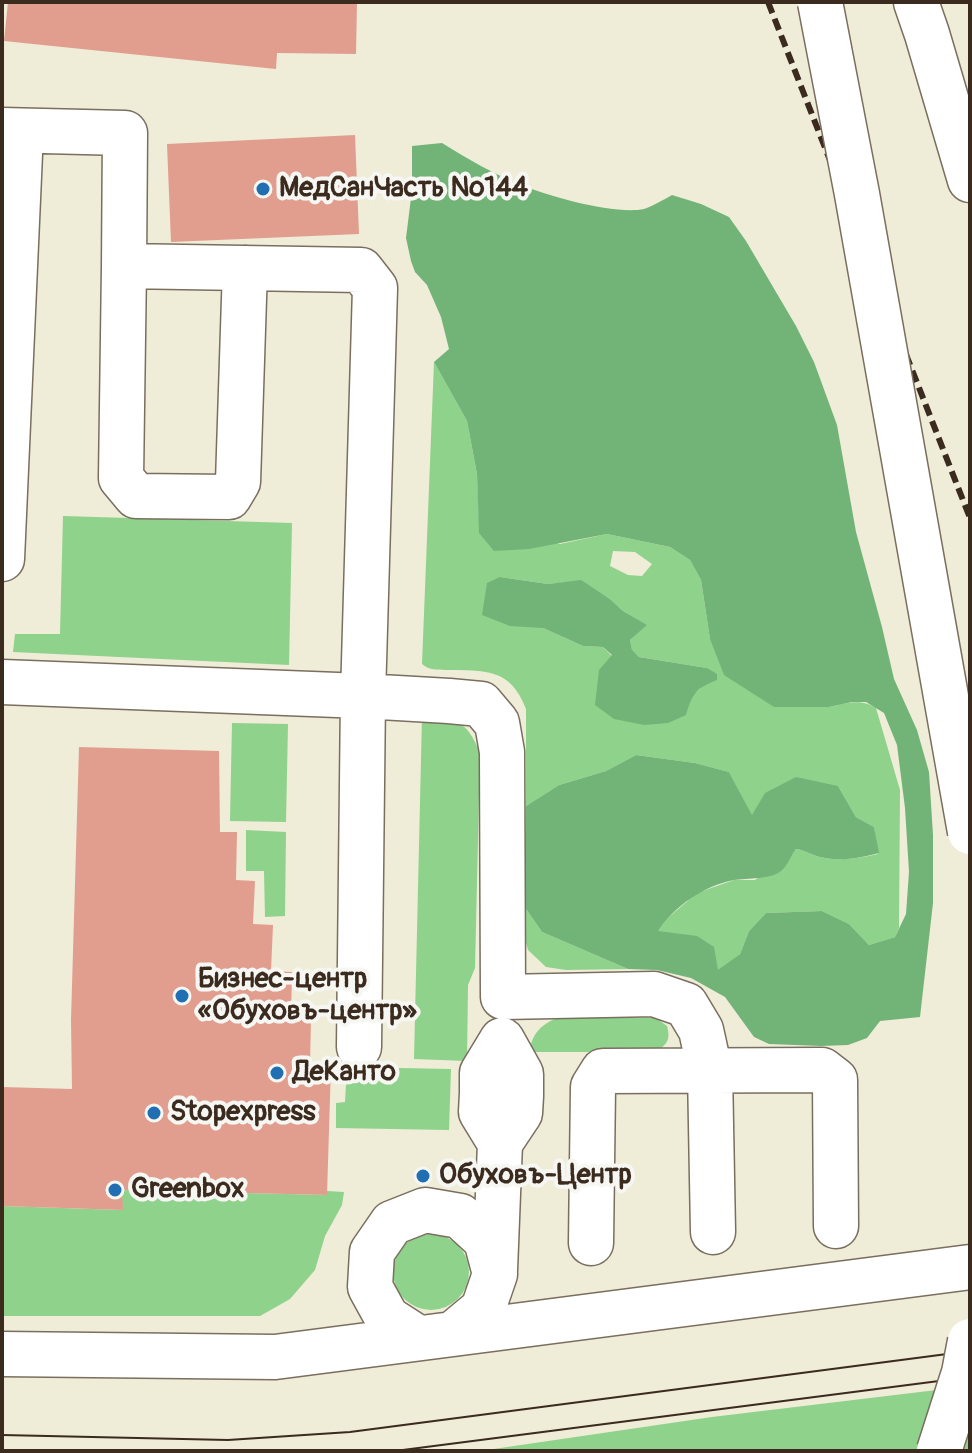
<!DOCTYPE html>
<meta charset="utf-8">
<style>
body{margin:0}
#map{position:relative;width:972px;height:1453px;overflow:hidden;background:#efecd8;font-family:Pangolin,sans-serif}
canvas{display:block}
.frame{position:absolute;inset:0;border:4px solid #3b2a1e;pointer-events:none}
</style>
<div id="map">
<canvas width="972" height="1453"></canvas>
<div class="frame"></div>
</div>
<script>
const c = document.querySelector('canvas').getContext('2d');
c.lineJoin = 'round';
function paint(path, color) {
  c.fillStyle = color;
  c.fill(path, 'evenodd');
}
function strokePath(path, color, width, dash) {
  c.strokeStyle = color;
  c.lineWidth = width;
  c.lineCap = dash ? 'butt' : 'round';
  c.setLineDash(dash || []);
  c.stroke(path);
}
function drawText(font, color, halo, rows, align = 'center') {
  c.font = font + ' Pangolin,sans-serif';
  c.lineWidth = 8;
  c.setLineDash([]);
  c.textBaseline = 'middle';
  c.strokeStyle = halo;
  c.fillStyle = color;
  for (const [text, x, y, turn = 0] of rows) {
    c.save();
    c.translate(x, y);
    c.rotate((+turn || 0) * Math.PI / 180);
    c.textAlign = isNaN(turn) ? turn : align;
    if (halo) c.strokeText(text, 0, 0);
    c.fillText(text, 0, 0);
    c.restore();
  }
}
const green = new Path2D(`
 M434,362l33,59 10,53 2,46 81,24 47,-10 63,13 20,13 11,20 9,59 119,68c18,-4 31,-9 47,1l24,82 -1,138 -4,9 -26,8 -20,-21 -27,-13 -56,2 -17,18 -9,23 -22,17 -61,-40 13,-15 27,-23 37,-13h21l36,-25 5,-6c9,1 15,6 24,8 20,5 39,1 58,-3l-4,-27 -18,-10 -18,-31 -86,30 -23,-44 -34,-9 -59,-8 -30,16 -47,14 -33,21v-97c-16,-42 -41,-38 -80,-39 -9,-1 -16,1 -24,-6zM613,551l22,1 17,12 -10,12 -14,-1 -18,-9zM500,577l48,7 33,-3 29,18 13,12 23,14 -16,15 2,11 7,6 68,11 -4,18 -12,11 -79,-41 -9,-9 -20,-1 -40,-18z
 M63,516l229,7 -3,142 -276,-13 2,-18h45z
 M422,717c34,3 44,1 58,36l-5,215 -7,17 -1,76 -53,-2z
 M232,723l56,1 -2,98 -56,-1z
 M246,830l40,2 -1,84 -20,1 -1,-46h-18z
 M524,906l18,26 86,37 -62,1 -20,-3 -18,-17 -4,-14z
 M560,1017l96,1 11,8c4,14 0,20 -14,26h-123c1,-19 13,-29 30,-35z
 M347,1067l104,2 -2,61 -113,-2v-25l9,-1z
 M122,1190l205,5v-4l17,1 -2,13 -17,31 -10,34 -25,29 -30,17h-258v-110l120,4z
 M393 1272a38 38 0 1 1 76 0a38 38 0 1 1-76 0Z
 M970,1386v65h-490l232,-34z`);
const forest = new Path2D(`
 M442,143c26,16 53,32 82,43 27,11 92,29 120,23 9,-3 19,-9 28,-14l29,9 28,13 17,24 50,85 18,36 23,63 19,107 26,95 12,52 23,51 12,42 4,63v68l-13,114 -40,4 -13,17 -19,7 -27,1 -52,-2 -15,-7 -29,-40 -34,-19 -34,-8 -29,-1 -86,-37 -18,-26 2,-100 33,-21 47,-14 30,-16 59,8 34,9 23,43 13,-22 31,-16 42,9 18,31 18,10 5,26c-20,5 -38,9 -59,4 -9,-2 -15,-7 -24,-8 -5,6 -8,16 -14,21 -10,10 -35,8 -48,10 -31,6 -59,26 -76,51l39,5 17,11 4,23 22,-16 9,-23 17,-18 56,-2 27,13 20,21 26,-8 11,-23 3,-42 -4,-64 -8,-63 -13,-32 -18,-11h-14l-23,5h-55l-50,-32 -14,-36 -9,-59 -11,-20 -20,-13 -63,-13 -78,15 -35,2 -15,-18 -2,-59 -10,-53 -33,-59 15,-13 -8,-32 -14,-32 -12,-13 -4,-11 -5,-23 6,-48v-44z
 M500,577l48,7 33,-4 29,19 13,12 24,14 -17,15 2,10 7,7 68,11 10,6v6c-21,8 -25,14 -31,35l-18,8 -24,2 -30,-6 -19,-14 4,-35 13,-15 -9,-8 -20,-1 -40,-18 -33,-2 -28,-11 5,-32z`);
const building = new Path2D(`
 M8,2h349l-1,52 -79,-1 -1,16 -272,-28z
 M355,135l4,99 -188,8 -4,-98z
 M79,747l140,4 1,81h17l-1,48 19,1 -2,43 20,1 -2,46 21,1 -1,47 20,1 -1,45 21,1 -4,129 -205,-5 1,20 -121,-4v-119l70,2 -1,-69z`);
const minor = new Path2D(`
 M2,130l123,3 -1,133 237,4 14,18 -12,408 -4,351
 M124,266l-3,212 15,18 93,1 9,-15 7,-214
 M2,559l19,-428
 M2,682l361,14 86,5 32,3 16,19 5,29 1,245 151,-3 32,11 15,25 9,41 3,161
 M502,1040l19,34v22l-1,17 -20,30 -19,-31 1,-19v-20z
 M591,1243l2,-156 10,-16 219,-1 13,10 1,146
 M495,1270l5,-127
 M418,1338l-31,-20 -17,-31 2,-35 20,-29 33,-13 35,6 26,24 9,34 -12,35 -29,24
 M2,1354l273,3 695,-90`);
const highway = new Path2D(`
 M916,2l11,32 43,146`);
const tram = new Path2D(`
 M2,1435l226,5 122,-8 620,-81
 M395,1451l575,-74`);
const rail = new Path2D(`
 M768,2l202,516`);
const majorBridge = new Path2D(`
 M820,2l37,192 113,638
 M939,1451l25,-78 6,-32`);
const markers = [
 [263,189,8,"#1f6fb2"],
 [182,996,8,"#1f6fb2"],
 [277,1073,8,"#1f6fb2"],
 [154,1113,8,"#1f6fb2"],
 [423,1176,8,"#1f6fb2"],
 [115,1190,8,"#1f6fb2"]
];
const poiNames = [
 ["МедСанЧасть №144",279,189],
 ["Бизнес-центр",198,980],
 ["«Обуховъ-центр»",198,1012],
 ["ДеКанто",293,1073],
 ["Stopexpress",170,1113],
 ["Обуховъ-Центр",439,1176],
 ["Greenbox",131,1190]
];
paint(green, '#8ed28b');
paint(forest, '#72b477');
paint(building, '#e19e8f');
strokePath(minor, '#7a6e5f', 47);
strokePath(highway, '#7a6e5f', 47);
strokePath(minor, '#fff', 44);
strokePath(highway, '#fff', 44);
strokePath(tram, '#3b2a1e', 2);
strokePath(rail, '#3b2a1e', 6, [12, 6]);
strokePath(majorBridge, '#7a6e5f', 47, []);
strokePath(majorBridge, '#fff', 44);
for (const [x, y, r, color] of markers) {
  const dot = new Path2D();
  dot.arc(x, y, r, 0, 2 * Math.PI);
  c.fillStyle = color;
  c.fill(dot);
  strokePath(dot, '#f6f6f2', 3);
}
drawText('bold 28px', '#3b2a1e', '#f6f6f2', poiNames, 'left');
</script>
